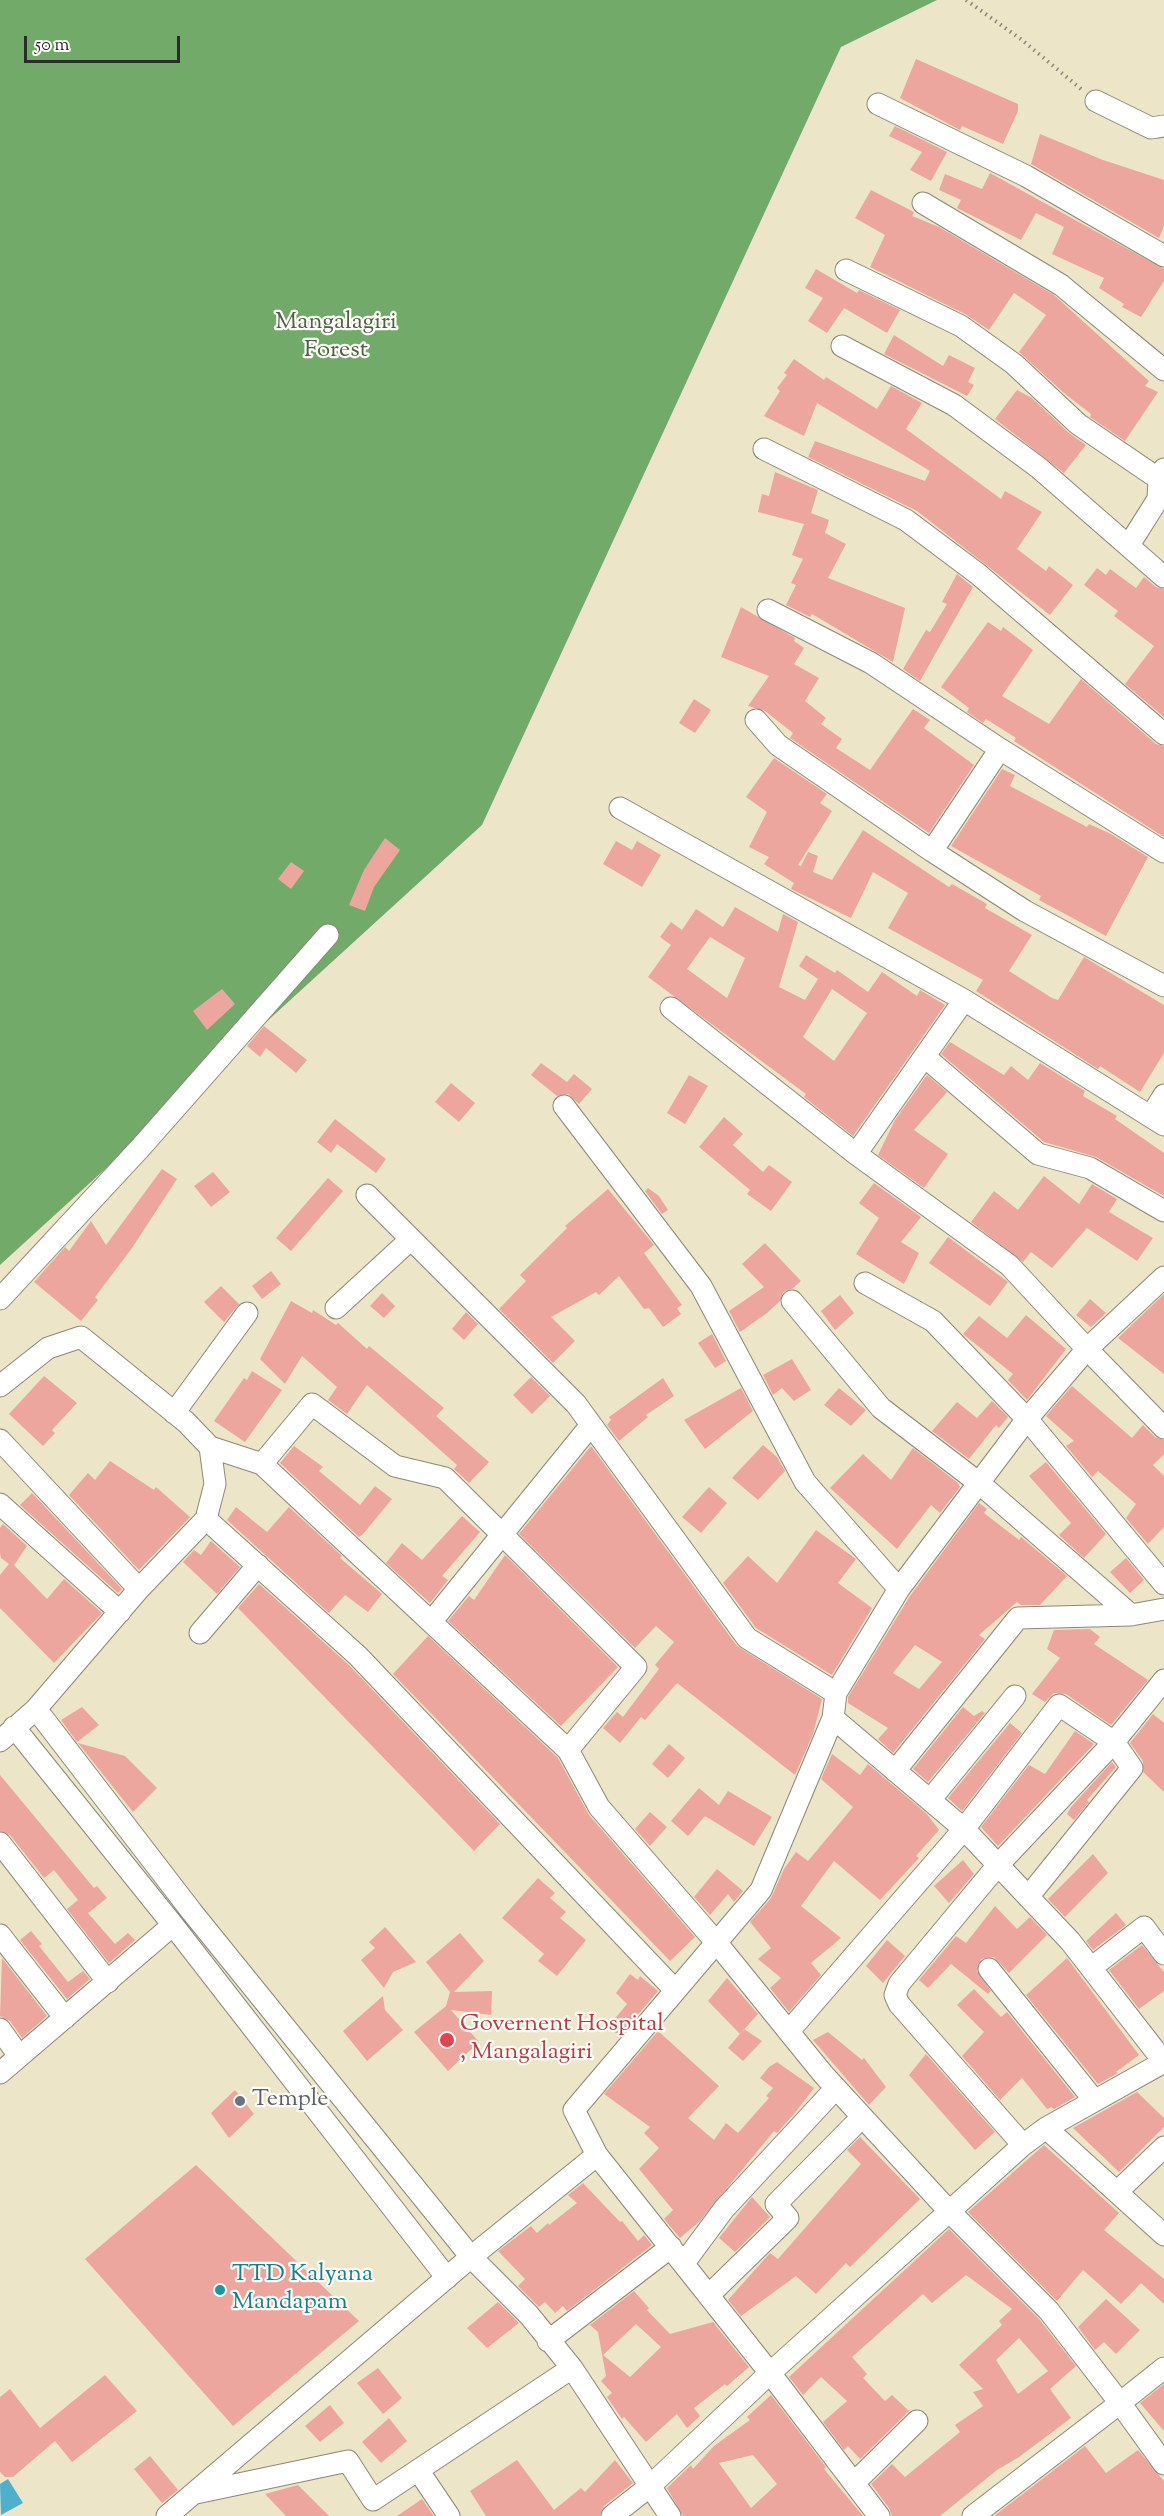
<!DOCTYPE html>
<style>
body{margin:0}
#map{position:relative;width:1164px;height:2516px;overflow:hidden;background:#ece5c7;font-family:"Sorts Mill Goudy",serif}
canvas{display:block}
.scale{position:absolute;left:24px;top:36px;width:156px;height:27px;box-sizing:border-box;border:3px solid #2b2b2b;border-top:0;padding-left:8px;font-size:18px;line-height:21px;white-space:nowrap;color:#2b2b2b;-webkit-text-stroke:4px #fdfcf7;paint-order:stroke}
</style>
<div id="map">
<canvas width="1164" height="2516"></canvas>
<div class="scale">50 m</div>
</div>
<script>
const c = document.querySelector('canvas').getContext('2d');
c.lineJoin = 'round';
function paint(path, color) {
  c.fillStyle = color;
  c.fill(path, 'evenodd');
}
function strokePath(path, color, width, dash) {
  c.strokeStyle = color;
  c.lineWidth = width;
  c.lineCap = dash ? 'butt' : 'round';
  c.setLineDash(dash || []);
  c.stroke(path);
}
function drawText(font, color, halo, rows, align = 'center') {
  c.font = font + ' "Sorts Mill Goudy",serif';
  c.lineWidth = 4.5;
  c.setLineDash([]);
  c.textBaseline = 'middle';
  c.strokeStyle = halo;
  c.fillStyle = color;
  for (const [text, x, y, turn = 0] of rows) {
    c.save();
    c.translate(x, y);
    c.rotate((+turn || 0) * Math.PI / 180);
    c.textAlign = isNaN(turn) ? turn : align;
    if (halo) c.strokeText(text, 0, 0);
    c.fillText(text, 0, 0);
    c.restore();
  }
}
const forest = new Path2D(`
 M0,0h937l-96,47 -359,778 -482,440z`);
const water = new Path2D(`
 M8,2479l15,24 -22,12 -1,-31z`);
const building = new Path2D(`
 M916,59l102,45v7l-15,33 -41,-18 -2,4 -60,-32z
 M895,126l52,26 -16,29 -21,-11 12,-18 -33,-16z
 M1040,134l63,26 61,20v46l-5,12 -128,-74z
 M990,173l174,96v12l-23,36 -19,-10 2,-3 -25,-16 5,-10 -52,-24 12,-27 -28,-14 -15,27 -64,-32 4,-8 -22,-10 6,-16 37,15z
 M871,190l43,22 -2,4 27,11 115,68 95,86 -4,5 13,6 -33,49 -35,-24 1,-3 -27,-21 -45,-41 27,-37 -17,-12 -15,-10 -25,37 -22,-15 -97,-48 15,-32 -30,-17z
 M816,269l41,24 2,-3 41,20 -13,23 -43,-25 -17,25 -19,-12 15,-23 -18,-10z
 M894,335l49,31 6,-11 26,13 -7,14 6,3 -7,11 -83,-42z
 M794,359l30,21 2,-3 51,32 14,-23 31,17 -16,26 95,70 4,-8 37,21 -25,37 29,22 3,-5 24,19 -23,30 -133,-104 -109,-54 7,-16 110,40 5,-10 -113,-68 -13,33 -40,-20 16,-25 -3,-3 10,-13 -3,-2z
 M1017,390l15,8 37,35 17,12 -22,28 -69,-54z
 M775,472l43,18 -7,23 18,7 -4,13 21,11 -18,34 77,30 -12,54 -81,-48 -2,3 -24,-12 10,-20 -5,-2 12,-24 -11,-4 12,-31 -46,-12 4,-18 7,2z
 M1097,568l9,7 4,-6 26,19 8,-11 12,10 8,2v128l-39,-33 29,-38 -40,-30 4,-5 -34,-26z
 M957,574l16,13 -53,94 -17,-12 23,-39 4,2 17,-28 -5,-2z
 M741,607l54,31 -1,3 10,7 -10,16 25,14 -14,23 21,17 -5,6 21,15 -6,9 34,22 43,-61 17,11 -6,8 50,37 -45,68 -139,-95 3,-5 -28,-22 -17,-5 21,-30 -48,-19z
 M988,622l13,9 2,-4 30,23 -31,46 47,28 32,-45 75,65 8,2v91l-150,-96 2,-3 -30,-19 -3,4 -16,-11 2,-4 -28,-21z
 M694,699l17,11 -16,23 -16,-10z
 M774,758l53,36 -7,9 12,8 -34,54 3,1 7,-14 10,4 -5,16 19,8 31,-50 86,57 3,-3 35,20 -2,4 47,27 -23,36 43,27 6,2 26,-43 80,48v48l-24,39 -40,-26 -2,3 -122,-78 7,-11 -95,-52 20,-35 -35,-21 -22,46 -60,-29 3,-6 -30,-19 5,-7 -20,-10 18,-35 -21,-15z
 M1002,769l13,6 -5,11 77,41 2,-3 22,10 37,23 -42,79 -67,-36 2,-4 -90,-50z
 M385,838l15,12 -26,37 -9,24 -16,-6 15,-35z
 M616,841l16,9 5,-9 24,14 -19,32 -39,-23z
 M291,862l13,9 -13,18 -13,-10z
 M735,907l43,25 5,-18 15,8 -19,65 26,13 13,-21 -19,-13 7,-11 29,18 2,-3 31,22 14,-20 35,24 3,-6 25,15 -92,131 -49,-39 2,-3 -158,-117 23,-32 -11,-8 11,-15 11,8 14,-21 27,18zM710,937l35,21 -18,40 -40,-29zM832,989l35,24 -33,48 -31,-24z
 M222,989l13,15 -28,26 -14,-19z
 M264,1026l43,34 -11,13 -30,-25 -6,9 -13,-11z
 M950,1042l54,33 7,-9 17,14 12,-17 45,28 -2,5 34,20 -2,3 49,34v43l-68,-39 -52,-15 -103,-88z
 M541,1063l26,19 7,-8 18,15 -13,15 -11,-10 -11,2 -26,-21z
 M689,1075l19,11 -23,38 -18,-11z
 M927,1075l20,17 -33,38 34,24 -24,34 -46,-33 17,-35z
 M451,1083l24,20 -16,19 -24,-20z
 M724,1117l19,17 -10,11 30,27 6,-7 23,17 -21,29 -24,-17 3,-4 -51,-43z
 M335,1119l51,40 -10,14 -39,-29 -6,9 -14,-11z
 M162,1169l15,10 -45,69 -37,49 3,3 -17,21 -47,-39 31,-35 4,4 22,-30 15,24z
 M213,1172l17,20 -19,15 -17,-21z
 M1044,1176l35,28 13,-20 25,15 -8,13 44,26 -16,23 -50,-33 -35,40 -21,-16 -8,10 -52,-40 23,-31 24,19z
 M328,1178l15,13 -52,60 -15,-13z
 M874,1183l47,34 -20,25 18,11 -15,31 -48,-30 23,-36 -20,-15z
 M648,1188l11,8 9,14 -6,4 -17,-23z
 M608,1189l46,56 -10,8 38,52 -5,3 4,6 -18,13 -14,-19 -5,1 -25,-33 -20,19 -3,-3 -45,25 24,24 -22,22 -54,-54 27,-28 -6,-6 47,-47 -2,-2z
 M948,1237l60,45 -18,24 -61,-43z
 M765,1243l36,38 -9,8 -9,3 -3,9 -13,12 -27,19 -11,-21 35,-24 -22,-23z
 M271,1271l10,13 -19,15 -10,-13z
 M221,1286l18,18 -15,18 -20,-20z
 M382,1293l13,13 -11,12 -14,-12z
 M1164,1294v80l-46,-36z
 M840,1295l14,18 -19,17 -14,-19z
 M1090,1299l16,14 -15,14 -15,-12z
 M291,1301l21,12 1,-3 23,15 2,-2 29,26 2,-3 75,62 -8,8 53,46 -20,21 -15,-14 3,-4 -90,-80 -20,29 -19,-14 9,-13 -35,-31 -17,28 -25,-25z
 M466,1312l12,12 -14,16 -12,-11z
 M1026,1315l40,34 -39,51 -19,-20 5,-6 -50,-40 16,-18 28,22z
 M712,1334l14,27 -11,7 -17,-25z
 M792,1359l19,31 -17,11 -12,-13 -9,7 -10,-20z
 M252,1371l30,19 -37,52 -31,-21 30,-43 3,2z
 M44,1376l33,27 -25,27 3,3 -12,13 -34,-32z
 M531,1377l19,19 -18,18 -19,-19z
 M663,1378l11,18 -28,19 2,2 -29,24 -12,-16 4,-5 -2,-3z
 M1072,1386l60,52 11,-13 12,12 9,3v14l-11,11 11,11v51l-16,17 -22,-26 10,-14 -38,-33 -6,6 -26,-31 8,-5 -28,-25z
 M741,1388l12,23 -48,38 -21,-29z
 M839,1388l27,22 -15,16 -27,-21z
 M992,1401l16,16 -9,11 -3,-3 -27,34 -37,-28 25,-29 20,16z
 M763,1445l14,12 8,14 -27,29 -26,-22z
 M294,1446l29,21 -4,4 41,34 15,-19 17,13 -29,35 -4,3 -79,-74z
 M591,1446l146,200 85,53 -9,35 -18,41 -118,-92 -32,37 -4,-3 -21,26 -17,-15 14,-16 6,5 36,-48 -4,-4 19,-23 -18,-16 -21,22 -116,-114z
 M913,1448l45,35 2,4 -20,26 -9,-8 -34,44 -67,-61 33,-34 28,26z
 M110,1461l44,29 2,-3 34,30 -51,53 -70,-75 19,-22 7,7z
 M1046,1462l60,72 -22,24 -25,-23 12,-12 -42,-47z
 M709,1487l18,16 -26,30 -19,-16z
 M32,1493l90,96 -4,4 -98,-88z
 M979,1503l8,6 -3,4 35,27 2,-3 46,39 -27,29h-19l-4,-3 -38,33 6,4 -92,114 -15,-14 10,-11 -40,-25v-6l62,-101zM915,1645l27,17 -23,27 -26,-16z
 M236,1507l31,25 22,-25 53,49 -2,2 42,36 -14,18 -23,-17 -16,18 -102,-93z
 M462,1516l18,16 -38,44 6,4 -18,23 -44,-40 16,-20 20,17z
 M3,1524l24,22 -13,19 33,34 17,-20 38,34 -48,50 -54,-55v-33l9,-11 -8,-6 -1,-5v-25z
 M816,1530l40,29 -18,24 34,25 -40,67 -76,-47 -33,-45 25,-27 29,27z
 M211,1541l29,26 -23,27 -34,-32 11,-12 7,5z
 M505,1555l113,112 -57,59 -113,-105 21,-25 5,4z
 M1126,1558l18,22 -14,13 -20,-21z
 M259,1584l90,81 151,159 -26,27 -236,-243z
 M1090,1629l10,8 -6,7 54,36 -37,45 -45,-31 -12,-1 -9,9 -13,-8 28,-36 -13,-9 7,-19z
 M428,1636l130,122 31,57 106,122 -25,24 -277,-287z
 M82,1707l17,18 -22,17 -16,-22z
 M963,1707l11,9 8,-5 3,2 -57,69 -15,-13z
 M1153,1714l11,9v69l-21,-20v-11l-13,-18z
 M1010,1723l12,10 -60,78 -14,-13z
 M1075,1731l19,13 -96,102 -17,-19 48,-62 16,9z
 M78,1743l47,13 32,32 -24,24z
 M669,1744l16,14 -17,20 -16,-14z
 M832,1754l28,21 8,-11 59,50 12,16 -23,26 3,2 -39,42 -46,-39 -33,45 40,32 -30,25 10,12 -32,37 -19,-24 11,-10 -23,-19 13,-11 -21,-26 21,-24 13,-29 12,-17 12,9 45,-54 -32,-28z
 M1112,1762l4,5 -29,33 2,2 -15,18 -7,-6 4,-7z
 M0,1775l94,113 3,-2 10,12 -19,15 27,31 13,-11 7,7 -26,23 -42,-54 11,-9 -24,-30 -10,8 -34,-43 -10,-4z
 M699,1788l20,17 9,-14 44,26 -18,29 -49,-30 -17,20 -17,-15z
 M650,1812l17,15 -17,19 -15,-17z
 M1093,1854l15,19 -43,44 -17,-18z
 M963,1860l11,14 -25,29 -15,-17z
 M717,1869l26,22 -9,11 -6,-8 -18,21 -16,-18z
 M538,1878l17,15 -5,5 16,14 -6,6 26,22 -29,36 -19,-15 6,-7 -42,-36z
 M995,1906l22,23 13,-12 17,18 -38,38 -15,-16 -13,2 -4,12 14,20 -3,3 -37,-30 -23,24 -9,-8 37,-44 10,7z
 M1116,1913l10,12 -33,25 -7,-9z
 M385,1927l31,35 -23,10 -9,16 -23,-28 14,-12 -6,-6z
 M31,1931l11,13 -3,2 29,36 15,-11 7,8 -23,20 -47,-59z
 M460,1933l24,28 -30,31 38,-1 -1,24 -40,-5 28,32 -31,29 -34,-39 32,-26 4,-14 -24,-30z
 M887,1940l18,16 -22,27 -17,-17z
 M1142,1945l22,27v19l-25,18 -30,-39z
 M2,1958l45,58 -25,22 -12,-17 -10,-5z
 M1067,1958l72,97 -23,17 2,1 -20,11 -72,-89z
 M630,1974l8,6 2,-4 18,15 -38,45 -12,-9 19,-23 -11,-11z
 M727,1978l31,36 -18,20 -32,-33z
 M974,1989l27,28 6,-5 68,85 -21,12 -3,-2 -4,2 -25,-31 -22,22 -38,-44 22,-24 -27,-27z
 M383,1996l2,14 18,20 -36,31 -24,-30z
 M744,2029l18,12 -19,20 -15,-13z
 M658,2031l61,55 -31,32 26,22 12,-17 12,10 31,-35 -3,-2 7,-8 -13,-10 9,-11 8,-5 37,26 -20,26 -17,19 -3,-2 -74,90 -20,17 -16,-19 9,-9 -34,-41 20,-21 -15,-15 6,-6 -46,-33z
 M828,2032l34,28 2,-2 22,29 -17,18 -56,-65z
 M926,2054l69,78 -20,18 -66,-75z
 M235,2090l19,24 -25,24 -18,-25z
 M1137,2092l27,26v9l-45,45 -46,-44z
 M860,2137l60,62 -70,68 -4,-4 -30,31 -20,-18 -55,40 -13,-16 42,-47 8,6 83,-95 -14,-14z
 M1044,2145l75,68 -15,17 60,49v25l-23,-21 -20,21 -38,-34 -26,31 -89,-89z
 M196,2165l163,156 -126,105 -148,-167z
 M583,2183l37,39 2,-1 16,20 6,-6 8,10 -85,66 -4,-5 -8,7 -10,-11 -6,5 -21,-21 7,-7 -27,-28 33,-25 6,7 11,-10 1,2 28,-22 -9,-8z
 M752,2197l18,20 -35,35 -16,-14z
 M949,2229l90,90 37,47 -26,23 21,29 -52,39 -22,13 -57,46h-48l-3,-8 -18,-24 21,-20 13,13 55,-45 -5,-7 28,-19 -10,-14 10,-3 -24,-24 43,-40 -3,-4 13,-12 -46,-34 -34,28 -9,-9 -71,63 15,17 -4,4 22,23 7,-6 17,16 -49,48 -12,-13 -4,4 -21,-28 24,-21 -26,-24 -18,18 -14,-18zM1019,2338l29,33 -30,23 -22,-34z
 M634,2291l15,17 -2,2 23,24 43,-12 36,45 -22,19 -2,-2 -31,24 6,8 -13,12 -10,-14 -31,28 -22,-25 -2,2 -15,-22 5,-4 -11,-12 5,-5 -8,-44 -8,-7zM636,2324l25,23 -31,30 -27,-22z
 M1106,2299l34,31 -24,24 -12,-12 -9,8 -17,-23z
 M498,2302l21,21 -32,25 -20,-20z
 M378,2368l24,30 -19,16 -26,-31z
 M105,2375l32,36 -65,51 -17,-21 -42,36h-8l-5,-5v-75l10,-8 30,39z
 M1164,2384v47l-24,-28z
 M771,2395l55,72 -2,2 39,47h-180l-16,-28 24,-23 2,4 21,-23 36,-26 -3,-3zM753,2455l24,29 -26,24 -32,-45z
 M330,2405l14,18 -24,19 -15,-16z
 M389,2418l18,23 -26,22 -19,-21z
 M1085,2446l21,27 32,-23 26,31v35h-170z
 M150,2456l28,34 -16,13 -28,-34z
 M517,2460l37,50 27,-22 4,4 30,-32 18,23 -29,23 -4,10h-114l-16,-25z
 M298,2485l31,31h-43l-21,-22z
 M422,2499l12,17h-37z`);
const path = new Path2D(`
 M966,0l56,40 59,49`);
const minor = new Path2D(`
 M1096,101l55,27 13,-2
 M878,104l148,72 138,80
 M923,203l138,82 103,85
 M846,270l115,56 53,38 64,60 81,55
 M842,346l112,59 85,63 125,109
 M764,449l142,71 72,54 186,160
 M1129,545l29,-46 1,-20 5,-10
 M768,610l103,53 129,86 164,103
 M756,720l22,25 154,106 93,60 139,75
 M620,808l344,192 200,125
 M932,851l68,-102
 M671,1008l185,146 153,111 78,84 77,-72
 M925,1057l113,97 52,14 74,43
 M564,1106l137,180 104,196 94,107
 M1151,1116l13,-21
 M856,1154l108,-154
 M367,1195l209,209 171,234 89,55
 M865,1283l68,38 94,98 137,165
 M0,1299l142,-153 186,-211
 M792,1301l89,107 98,75 152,132
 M336,1308l75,-69
 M0,1386l48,-38 33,-11 105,85 24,25 5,37 -9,35 -67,70 -103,120 -36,32
 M174,1413l73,-100
 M0,1440l139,149
 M210,1447l52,17 306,286 31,57 117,135 107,132 126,137 100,100 71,92 -147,113
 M262,1464l50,-60 83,62 50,12 191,189 -68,83
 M0,1504l120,108
 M206,1519l152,137 317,334
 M431,1622l160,-197
 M200,1633l58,-68
 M36,1709l156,203 279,345 58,58 43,53 78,118 120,-113 253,-228 23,-17 118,-66
 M833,1718l131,111 106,112 94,121
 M14,1727l159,198 274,353
 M895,1771l123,-153 113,-3 33,-6
 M930,1800l85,-104
 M0,1843l108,139
 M0,1935l65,83
 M1091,1968l53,-41 20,27
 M989,1969l105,131
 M0,2029l19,27
 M789,2031l175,-202 95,-124 55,37 18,26 -104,129
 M0,2073l173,-148
 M1046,2128l118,107
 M1023,2145l-124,-141 -4,-9 4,-11 99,-119 116,-123 50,-62
 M597,2155l173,218 109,143
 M1118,2191l46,-44
 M684,2263l40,-54 112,-121
 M709,2295l79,-77 -12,-14 86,-87
 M548,2341l123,-94
 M1164,2368l-44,35 44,61
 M418,2470l31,46
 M854,2483l63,-62
 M196,2493l152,-32 25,39 199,-132
 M167,2516l304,-259 126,-102 -23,-45 187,-220 72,-172 3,-25 63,-104 128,-170 60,-70 77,79
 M612,2516l38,-30 20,30`);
const markers = [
 [447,2040,8,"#e0444e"],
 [240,2101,6,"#6b7280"],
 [220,2290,6,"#0f9aa8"]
];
const parkNames = [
 ["Mangalagiri",336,324],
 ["Forest",336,352]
];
const healthNames = [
 ["Governent Hospital",460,2026],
 [", Mangalagiri",460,2054]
];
const worshipNames = [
 ["Temple",252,2101]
];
const cultureNames = [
 ["TTD Kalyana",232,2276],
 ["Mandapam",232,2304]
];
paint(forest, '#72ab69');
paint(water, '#4fb0ce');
paint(building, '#eda69e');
strokePath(minor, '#8c8879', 23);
strokePath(path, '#8c8879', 4, [1.5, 4.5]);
strokePath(minor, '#fff', 21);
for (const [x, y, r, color] of markers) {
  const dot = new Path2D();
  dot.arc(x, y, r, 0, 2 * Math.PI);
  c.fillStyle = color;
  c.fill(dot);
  strokePath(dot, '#fdfcf7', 2);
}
drawText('24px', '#4d6146', '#fdfcf7', parkNames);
drawText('24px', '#be3a42', '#fdfcf7', healthNames, 'left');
drawText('24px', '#5b616d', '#fdfcf7', worshipNames, 'left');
drawText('24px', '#0d838f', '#fdfcf7', cultureNames, 'left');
</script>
